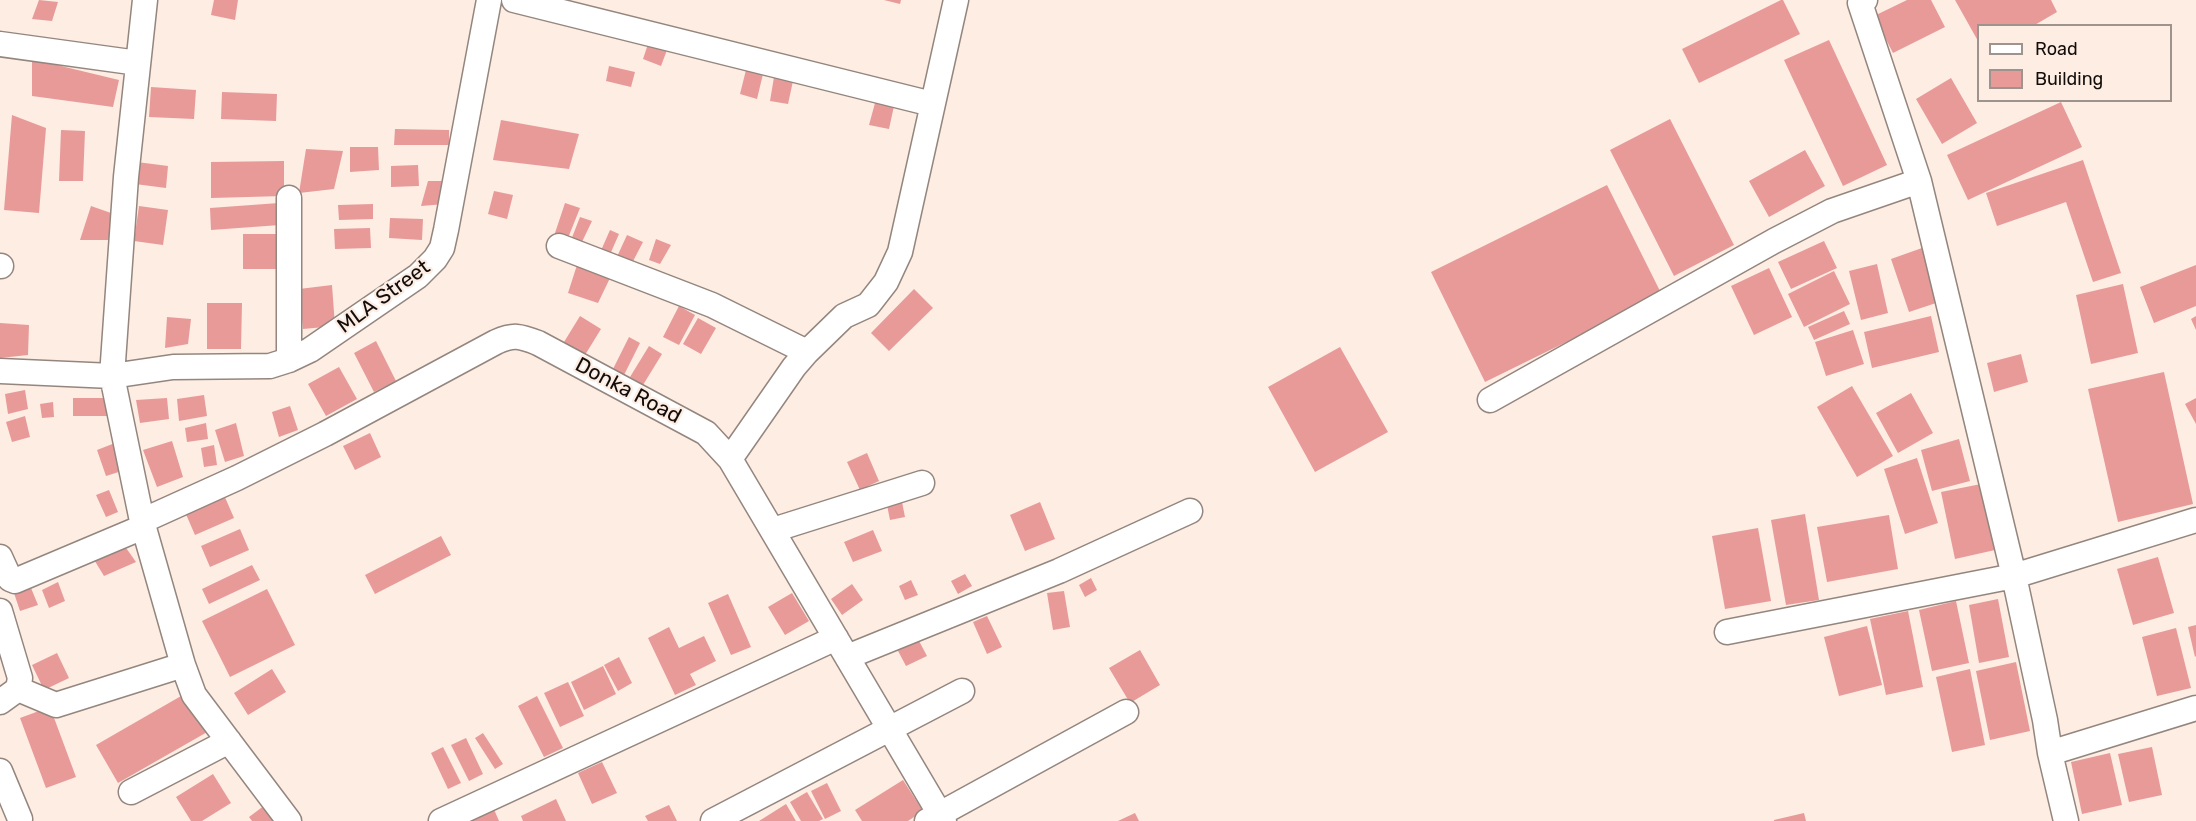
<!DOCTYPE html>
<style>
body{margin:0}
#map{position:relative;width:2196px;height:821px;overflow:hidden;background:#fdede3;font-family:Rubik,sans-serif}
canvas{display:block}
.legend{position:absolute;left:1977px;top:24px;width:195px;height:78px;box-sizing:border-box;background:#fdede3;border:2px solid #9f948d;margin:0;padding:8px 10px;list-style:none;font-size:18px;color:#130e0b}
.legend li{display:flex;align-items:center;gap:12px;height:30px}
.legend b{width:30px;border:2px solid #9f948d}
</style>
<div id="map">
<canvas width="2196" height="821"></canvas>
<ul class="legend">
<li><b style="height:8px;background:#fff"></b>Road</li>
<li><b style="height:16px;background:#e89a99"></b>Building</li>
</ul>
</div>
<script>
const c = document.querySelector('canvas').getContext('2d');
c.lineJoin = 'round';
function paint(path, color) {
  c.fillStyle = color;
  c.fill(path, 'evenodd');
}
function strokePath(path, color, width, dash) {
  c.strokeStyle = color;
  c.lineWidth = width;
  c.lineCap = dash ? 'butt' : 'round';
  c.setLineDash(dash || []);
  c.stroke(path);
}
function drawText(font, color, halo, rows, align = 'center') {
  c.font = font + ' Rubik,sans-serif';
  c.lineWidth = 4.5;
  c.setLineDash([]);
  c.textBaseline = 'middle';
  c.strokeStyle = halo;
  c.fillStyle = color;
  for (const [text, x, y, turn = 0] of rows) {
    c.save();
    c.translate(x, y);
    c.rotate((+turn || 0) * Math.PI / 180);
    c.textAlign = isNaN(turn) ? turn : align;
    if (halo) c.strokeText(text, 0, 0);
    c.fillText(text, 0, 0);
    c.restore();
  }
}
const building = new Path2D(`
 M39,0l19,2 -6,19 -20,-2z
 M214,0h24l-3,20 -24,-5z
 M884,0h17l-1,4z
 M1781,0h2l17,34 -101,49 -17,-34z
 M1907,0h24l14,27 -52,26 -19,-37z
 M1955,0h96l6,12 -24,14h-55v15z
 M1829,40l58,125 -44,21 -59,-126z
 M648,44l19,6 -6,16 -18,-7z
 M32,59l87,21 -6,27 -81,-11z
 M609,66l26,6 -4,15 -25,-6z
 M746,70l17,4 -6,25 -17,-5z
 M774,77l19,4 -5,23 -18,-3z
 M1951,78l26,45 -35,21 -26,-45z
 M151,87l45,3 -2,29 -45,-2z
 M222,92l55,2 -1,27 -55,-2z
 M2061,102l21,45 -114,53 -21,-45z
 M875,103l19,3 -5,23 -20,-4z
 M12,115l34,13 -7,85 -35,-3z
 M1670,119l64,126 -60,31 -64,-126z
 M501,120l78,14 -10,35 -76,-9z
 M395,129l54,1v15h-55z
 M61,130l24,1 -2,50h-24z
 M350,147h28l1,23 -29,2z
 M306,149l37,2 -9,38 -35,4z
 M1805,150l20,36 -56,31 -20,-36z
 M2083,160l38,113 -28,9 -27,-80 -69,24 -11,-33z
 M284,161v35l-73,2v-36z
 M137,162l31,4 -2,22 -31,-4z
 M418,165l1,21 -28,1v-21z
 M428,181h21l-4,23 -24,2z
 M1607,185l55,110 -177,87 -54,-110z
 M494,191l19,4 -6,24 -19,-5z
 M279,203l1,22 -69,5 -1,-22z
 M565,203l15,5 -12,30 -13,-5z
 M373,204v15l-34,1 -1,-15z
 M91,206l20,7 -1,27h-30z
 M139,206l29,4 -5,35 -29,-4z
 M580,217l12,4 -11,23 -10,-4z
 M390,218l33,1 -1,21 -33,-2z
 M370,228l1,20 -36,1 -1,-20z
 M610,230l9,4 -11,25 -9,-4z
 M243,234h35l-1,35h-34z
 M627,235l16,7 -13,25 -15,-6z
 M656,239l15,6 -11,19 -11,-4z
 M1824,241l13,27 -46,21 -13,-27z
 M1922,248l17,54 -30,10 -18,-53z
 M1877,264l11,49 -27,7 -12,-49z
 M577,265l34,11 -13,27 -30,-10z
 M2196,265v41l-42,17 -14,-36z
 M1769,268l23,49 -38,18 -23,-49z
 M1834,271l16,33 -46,23 -16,-33z
 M2123,284l15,69 -47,11 -15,-69z
 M332,285l3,41 -32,3 -4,-40z
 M914,289l19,19 -44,43 -18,-18z
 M207,303h35l-1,46h-34z
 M679,306l16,9 -16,30 -16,-8z
 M1844,311l6,13 -36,16 -6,-13z
 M580,316l21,13 -16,26 -21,-13z
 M1931,316l8,36 -67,16 -8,-36z
 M2196,316v14l-5,-11z
 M167,317l24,2 -3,25 -23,4z
 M698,318l18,10 -15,26 -18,-10z
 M0,323l29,2 -1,30 -28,3z
 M1853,330l11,34 -38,12 -11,-34z
 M629,337l11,6 -16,32 -11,-6z
 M376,341l20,40 -22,11 -20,-39z
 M649,346l13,8 -19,31 -13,-8z
 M1340,347l48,85 -73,40 -47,-85z
 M2021,354l7,28 -34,10 -7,-29z
 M339,367l18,32 -31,17 -18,-32z
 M2164,372l29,132 -75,18 -30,-133z
 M1852,386l41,70 -36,21 -40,-70z
 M25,390l3,19 -20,5 -3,-20z
 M1911,393l22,40 -35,20 -22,-40z
 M204,395l3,21 -28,5 -2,-22z
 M73,398h35v18h-35z
 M167,398l2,21 -29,4 -4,-23z
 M2196,398v26l-11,-20z
 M53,402l1,15 -12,1 -2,-14z
 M290,406l8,24 -19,7 -7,-25z
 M25,416l5,21 -18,5 -6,-20z
 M206,423l2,16 -21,3 -2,-14z
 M236,423l8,33 -19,6 -10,-32z
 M370,433l11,24 -26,13 -12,-24z
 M1959,439l11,42 -38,10 -11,-41z
 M172,441l11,36 -26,10 -14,-37z
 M115,443l10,27 -19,6 -9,-26z
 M214,445l3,20 -13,2 -3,-19z
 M867,453l12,28 -19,9 -13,-28z
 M1917,458l21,65 -33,11 -21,-65z
 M1981,484l14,66 -40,9 -14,-67z
 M109,490l9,22 -12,5 -10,-22z
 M224,495l10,23 -39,17 -10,-23z
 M901,497l4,20 -15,3 -4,-20z
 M1040,502l15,37 -30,12 -15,-36z
 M1805,514l14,86 -33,5 -15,-85z
 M1889,515l9,54 -71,13 -10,-55z
 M1758,528l13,73 -46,8 -13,-73z
 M240,529l9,21 -39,17 -9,-21z
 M873,530l9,21 -29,11 -9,-20z
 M441,536l10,19 -76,39 -10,-19z
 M124,545l12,17 -32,14 -11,-18z
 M2158,557l16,56 -41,12 -16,-56z
 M252,565l8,15 -51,24 -7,-15z
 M965,574l7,12 -14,8 -7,-13z
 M1091,578l6,12 -12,7 -6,-12z
 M911,580l7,15 -13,5 -6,-14z
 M58,582l7,19 -16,7 -7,-18z
 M852,584l11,16 -21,15 -11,-16z
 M31,588l7,17 -18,6 -6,-18z
 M267,589l28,56 -65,32 -28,-56z
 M1064,591l6,36 -17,3 -6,-37z
 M792,593l17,28 -24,14 -17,-28z
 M728,594l23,53 -20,8 -23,-52z
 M1998,599l11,58 -30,6 -10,-58z
 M1956,601l13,62 -37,8 -13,-61z
 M1908,611l15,76 -37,8 -16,-76z
 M987,616l15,31 -15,7 -14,-32z
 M2196,625v31l-1,1 -7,-30z
 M1867,626l15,59 -43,11 -15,-59z
 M669,627l10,21 25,-12 12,25 -26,13 6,11 -21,10 -27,-57z
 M2176,628l15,60 -34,8 -15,-59z
 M918,639l9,17 -21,10 -9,-17z
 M1140,650l20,35 -30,18 -21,-35z
 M57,653l12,25 -25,12 -12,-25z
 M619,657l13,26 -14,8 -14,-26z
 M2016,662l14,69 -40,9 -14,-69z
 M603,666l13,28 -32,16 -13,-28z
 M272,669l14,23 -38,23 -14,-22z
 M1970,669l15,76 -33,7 -16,-75z
 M568,682l16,34 -24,11 -16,-34z
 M188,692l21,39 -91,52 -22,-38z
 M537,696l26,52 -19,9 -26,-51z
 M50,707l26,70 -30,11 -26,-70z
 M483,733l20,31 -8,5 -20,-31z
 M466,738l17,36 -14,7 -18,-36z
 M443,747l18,36 -13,6 -17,-36z
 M2152,747l10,48 -33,7 -11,-48z
 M2110,753l12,52 -40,9 -11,-52z
 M602,762l15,31 -25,11 -14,-31z
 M213,774l18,29 -29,18h-11l-15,-24z
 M903,780l20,31 -15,10h-46l-7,-11z
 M827,783l14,28 -16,8 -14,-28z
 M807,792l16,27 -4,2h-18l-11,-19z
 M556,799l10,22h-43l-2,-5z
 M786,804l10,17h-37z
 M265,805l12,16h-25l-3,-4z
 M669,805l8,16h-29l-3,-5z
 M493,807l6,14h-30z
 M1135,813l4,8h-21z
 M1804,813l2,8h-32v-1z`);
const minor = new Path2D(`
 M514,0l418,104
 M1865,0l-5,3 59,178 95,395 31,144 5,33 16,68
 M0,44l138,19
 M559,246l153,59 95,47
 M0,266h1
 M289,360v-162
 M0,371l112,5 14,-199 19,-177
 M1490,400l284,-159 58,-30 87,-30
 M730,459l64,-92 13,-15 37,-36 24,-11 4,-5 14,-18 14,-30 56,-252
 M142,521l95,-43 88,-44 171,-92c18,-8 24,-6 42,1l168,90 24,26 214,362
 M773,530l149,-47
 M0,557l10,22 5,2 128,-54
 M0,611l20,67 -2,11 -18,13
 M1727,632l287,-56 182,-56
 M847,657l212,-86 131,-60
 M18,689l38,16 127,-40
 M2050,753l146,-45
 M0,771l20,48
 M131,792l98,-51
 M289,821l-95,-126 -11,-30 -41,-144 -30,-145 61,-9 97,-1 19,-6 21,-10 108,-74 17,-17 7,-11 4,-18 43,-230
 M441,821l395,-183
 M713,821l249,-130
 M927,821l199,-109`);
const streetNames = [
 ["MLA Street",384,297,-36],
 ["Donka Road",628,391,28]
];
paint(building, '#e89a99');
strokePath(minor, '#94867e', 27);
strokePath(minor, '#fff', 24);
drawText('21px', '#130e0b', '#fdede3', streetNames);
</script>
